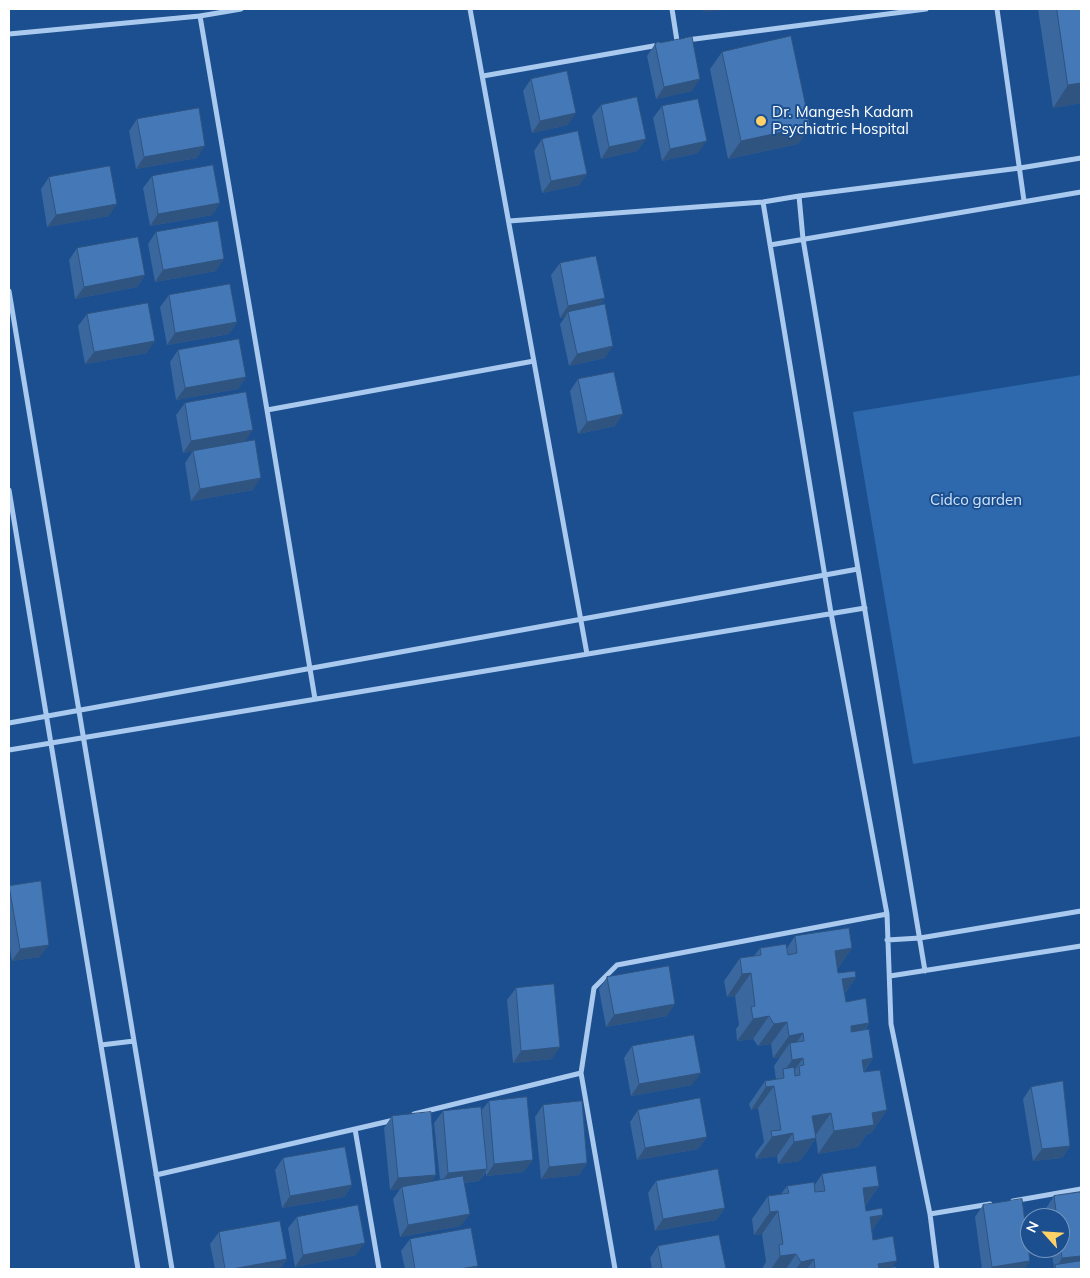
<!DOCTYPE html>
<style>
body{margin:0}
#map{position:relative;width:1090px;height:1278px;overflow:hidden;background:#1b4f8f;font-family:Mulish,sans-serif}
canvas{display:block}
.frame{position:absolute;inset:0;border:10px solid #fff;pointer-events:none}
.north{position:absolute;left:1020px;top:1208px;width:50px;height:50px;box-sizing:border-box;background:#1b4f8f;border:1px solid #7695bc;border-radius:50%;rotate:296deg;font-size:14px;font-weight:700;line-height:20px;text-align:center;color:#fff}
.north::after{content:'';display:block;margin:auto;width:18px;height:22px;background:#ffd166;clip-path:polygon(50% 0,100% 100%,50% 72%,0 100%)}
</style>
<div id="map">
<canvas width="1090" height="1278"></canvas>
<div class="frame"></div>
<div class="north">N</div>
</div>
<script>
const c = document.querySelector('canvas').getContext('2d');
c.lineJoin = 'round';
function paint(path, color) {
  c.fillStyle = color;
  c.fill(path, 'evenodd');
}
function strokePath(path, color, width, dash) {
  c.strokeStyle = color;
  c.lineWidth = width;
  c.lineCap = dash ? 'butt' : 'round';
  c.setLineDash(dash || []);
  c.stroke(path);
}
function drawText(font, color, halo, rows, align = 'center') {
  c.font = font + ' Mulish,sans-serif';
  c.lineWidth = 4;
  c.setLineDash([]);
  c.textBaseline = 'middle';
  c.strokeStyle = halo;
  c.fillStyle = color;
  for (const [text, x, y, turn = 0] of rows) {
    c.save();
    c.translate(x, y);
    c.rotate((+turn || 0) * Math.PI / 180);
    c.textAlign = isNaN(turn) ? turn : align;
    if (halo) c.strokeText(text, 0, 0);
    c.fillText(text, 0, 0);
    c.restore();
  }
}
const green = new Path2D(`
 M1081,375v361l-168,28 -60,-352z`);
const street = new Path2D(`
 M470,9l117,645
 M672,9l5,32
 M997,9l27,192
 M200,16l67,394 267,-49
 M9,34l191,-18 41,-7
 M687,40l239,-31
 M483,76l176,-31
 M799,196l4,43 122,732
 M763,202l68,411 56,301 4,110 39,190 7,55
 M509,221l254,-19 36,-6 221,-28 61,-10
 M770,245l311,-53
 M9,291l163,978
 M267,410l48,289
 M9,490l129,779
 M9,723l849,-154
 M9,750l856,-142
 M887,940l33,-2 161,-27
 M890,976l191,-30
 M101,1045l33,-4
 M414,1114l167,-41
 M355,1129l24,140
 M156,1175l238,-55
 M1013,1201l68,-12
 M930,1214l60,-10
 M615,1269l-34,-196 13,-85 23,-23 270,-51`);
const wall = new Path2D(`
 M1038,9h43v94l-28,5z
 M655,44l37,47 -36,8 -9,-43z
 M722,52l88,74 -12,18 -70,15 -18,-90z
 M531,79l37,46 -36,8 -9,-42z
 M601,105l45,34 -9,12 -36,8 -9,-43z
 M662,106l36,47 -36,8 -9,-43z
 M137,119l60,39 -61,11 -7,-38z
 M542,139l45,35 -8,11 -37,8 -8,-42z
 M152,176l68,27 -8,12 -62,11 -7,-38z
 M49,177l60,39 -62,11 -6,-38z
 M156,232l60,39 -61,11 -7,-38z
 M77,248l68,27 -8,12 -62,12 -6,-39z
 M560,263l45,35 -5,7 5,53 -36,8 -9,-42 5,-7 -5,1 -9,-43z
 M169,295l68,27 -8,12 -62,11 -7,-38z
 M87,314l60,39 -62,11 -7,-38z
 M178,350l68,27 -8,12 -62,11 -6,-38z
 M578,379l37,47 -37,8 -8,-43z
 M185,403l60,38 8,49 -62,11 -6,-38 8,-12 -10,2 -7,-38z
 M9,886l31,71 -28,4 -3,-19z
 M795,936l57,12 -14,20v5l18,4 -11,16 1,9 23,21 -4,7 8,28 -9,14 23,38 -16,23 -4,1 -9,13 -40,7 -2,-16 -16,23 -22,3 -1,-8 -21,3 -1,-5 9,-12 -6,-34 -7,2 -2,-6 16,-23 10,-1 1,-1 -2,-13 6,-9 -7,1 -2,-14 -13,2 -5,-7 -16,2 -1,-12 3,-4 -4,-29 -8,1 -3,-16 16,-23 14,-2 6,-8h27z
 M607,977l60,39 -61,11 -7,-38z
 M516,988l36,71 -39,4 -6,-63z
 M632,1046l60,39 -61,11 -7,-38z
 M1031,1087l39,59 -8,12 -29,3 -10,-62z
 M489,1101l35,71 -38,4v-4l-7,9 -15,2 -3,43 -61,11 -7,-38 7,-10 -10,1 -6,-62 8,-12 44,59 -5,7 9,-2 -6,-57 9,-12h38z
 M543,1105l44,58 -8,12 -38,4 -6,-62z
 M638,1110l69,27 -9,12 -61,11 -7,-38z
 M283,1158l69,27 -8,12 -62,11 -7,-38z
 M822,1174l57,12 -14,20 1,5 17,4 -11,15 1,10 19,27 4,2h-133v-2l3,-5 -4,-28 -8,1 -2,-16 16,-23 13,-2 6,-8h27z
 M656,1181l69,27 -9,12 -61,11 -7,-38z
 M1054,1196l27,73h-29l2,-2 -3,-19h9v-30h-13l-1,-10z
 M983,1205l42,64h-43l-7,-52z
 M297,1217l59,38 -61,12 -7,-39z
 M219,1232l68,27 -7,10h-65l-5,-25z
 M410,1239l68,27 -2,3h-71l-4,-18z
 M658,1246l68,23h-74l-2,-11z`);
const shadedWall = new Path2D(`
 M705,9h33l-36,3z
 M700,79l-8,12 -36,8 8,-12z
 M1081,83v20l-28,5 15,-23z
 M576,113l-8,12 -36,8 8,-12z
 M810,126l-12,18 -70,15 13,-18z
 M646,139l-9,12 -36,8 8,-12z
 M707,141l-9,12 -36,8 8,-12z
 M205,146l-8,12 -61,11 8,-12z
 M587,174l-8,11 -37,8 9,-12z
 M220,203l-8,12 -62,11 8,-12z
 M117,204l-8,12 -62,11 9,-12z
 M224,259l-8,12 -61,11 8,-12z
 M145,275l-8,12 -62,12 9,-12z
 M605,298l-9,12 -28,2 -3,5 -5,1 8,-12z
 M237,322l-8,12 -62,11 8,-12z
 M155,341l-8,12 -62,11 9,-12z
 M613,346l-8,12 -36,8 8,-12z
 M246,377l-8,12 -62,11 9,-12z
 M623,414l-8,12 -37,8 9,-12z
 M253,430l-8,12 -62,11 8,-12z
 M261,478l-8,12 -62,11 9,-12z
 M49,945l-9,12 -28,4 8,-12z
 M852,948l-16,23 -1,-20z
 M751,973l-16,23 -8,1 15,-23z
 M856,977l-16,23 2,-21z
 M675,1004l-8,12 -61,11 8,-12z
 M769,1016l-16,23 -16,2 16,-22z
 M787,1022l-16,22 -13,2 16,-22z
 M869,1023l-16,22 -2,-19z
 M803,1033l-12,18 -1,-8 -10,14 -7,1 16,-22z
 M560,1047l-8,12 -39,4 8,-12z
 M803,1058l-16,23 -3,-3 -1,-5 9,-13z
 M873,1058l-16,23 5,-21z
 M701,1073l-9,12 -61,11 8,-12z
 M774,1086l-16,22 -7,2 15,-23z
 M887,1110l-16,23 -4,1 -9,13 -40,7 16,-23 38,-18z
 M831,1113l-16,23 -3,-20z
 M793,1133l-16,23 -21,3 16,-22z
 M707,1137l-9,12 -61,11 8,-12z
 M816,1138l-16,23 -22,3 16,-22z
 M1070,1146l-8,12 -29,3 9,-12z
 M533,1160l-9,12 -38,4 8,-12z
 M587,1163l-8,12 -38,4 8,-12z
 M487,1169l-8,12 -39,4 8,-12z
 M436,1175l-8,11 -26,1 -2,2 -10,1 8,-12z
 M352,1185l-8,12 -62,11 8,-12z
 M879,1186l-16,22v-20z
 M725,1208l-9,12 -61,11 8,-12z
 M778,1211l-16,23 -8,1 16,-23z
 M470,1214l-9,12 -61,11 8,-12z
 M883,1215l-16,22 3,-20z
 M365,1243l-9,12 -61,12 8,-12z
 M796,1254l-10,15h-15l9,-13z
 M1081,1256v10l-25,2 6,-10z
 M287,1259l-7,10h-48z
 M814,1259l-7,10h-11l5,-7z
 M897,1261l-7,8h-16l4,-5z
 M1030,1261l-5,8h-35l2,-2z
 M478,1266l-2,3h-17z`);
const building = new Path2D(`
 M1057,9h24v74l-13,2z
 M791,36l19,90 -69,15 -19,-89z
 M692,37l8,42 -36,8 -9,-43z
 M567,71l9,42 -36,8 -9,-42z
 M637,97l9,42 -37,8 -8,-42z
 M698,99l9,42 -37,8 -8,-43z
 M199,108l6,38 -61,11 -7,-38z
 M578,131l9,43 -36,7 -9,-42z
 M213,165l7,38 -62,11 -6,-38z
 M110,166l7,38 -61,11 -7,-38z
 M218,221l6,38 -61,11 -7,-38z
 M138,237l7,38 -61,12 -7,-39z
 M596,256l9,42 -37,8 -8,-43z
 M230,284l7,38 -62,11 -6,-38z
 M148,303l7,38 -61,11 -7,-38z
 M605,304l8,42 -36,8 -9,-42z
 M239,339l7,38 -61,11 -7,-38z
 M614,372l9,42 -36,8 -9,-43z
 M246,392l7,38 -62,11 -6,-38z
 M255,440l6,38 -61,11 -7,-38z
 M41,881l8,64 -29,4 -11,-63z
 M849,928l3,20 -17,3 3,22 17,-2 1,6 -14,2 4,23 20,-4 3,25 -18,3v6l18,-3 4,29 -11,2 2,12 16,-2 7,40 -15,3 2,12 -40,6 -3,-18 -19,3 4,22 -22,4 -1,-9 -21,4 -1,-6 10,-1 -7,-44 -8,1 -1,-6 19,-3 -1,-9 11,-2 1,9 5,-1 -1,-9 5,-1 -1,-7 -11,2 -2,-17 14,-2 -1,-8 -14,3 -2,-14 -13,2 -5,-8 -16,3 -2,-12 4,-1 -4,-33 -9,1 -2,-16 21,-3 -1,-7 26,-4 2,11 9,-2 -2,-17z
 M669,966l6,38 -61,11 -7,-38z
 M554,984l6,63 -39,4 -5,-63z
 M694,1035l7,38 -62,11 -7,-38z
 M1063,1081l7,65 -28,3 -11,-62z
 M527,1097l6,63 -39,4 -5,-63z
 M700,1098l7,39 -62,11 -7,-38z
 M582,1101l5,62 -38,4 -6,-62z
 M481,1107l6,62 -39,4 -5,-62z
 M431,1112l5,63 -38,3 -6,-62z
 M345,1147l7,38 -62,11 -7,-38z
 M876,1166l3,20 -16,2 3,23 16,-3 1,7 -13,2 3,23 20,-4 4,25 -19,3 1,5h-64l-1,-10 -13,3 -5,-8 -16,2 -1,-11 4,-1 -5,-33 -8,1 -2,-16 21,-3 -2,-7 27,-4 1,10 10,-1 -3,-17z
 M718,1169l7,39 -62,11 -7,-38z
 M463,1176l7,38 -62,11 -6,-38z
 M1081,1192v64l-19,2 -2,-18v-22h-3l-3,-22z
 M1022,1199l8,62 -38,6 -9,-62z
 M358,1205l7,38 -62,12 -6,-38z
 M280,1221l7,38 -55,10h-7l-6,-37z
 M471,1228l7,38 -19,3h-44l-5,-30z
 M719,1235l7,34h-64l-4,-23z
 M1081,1261v8h-25l-1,-4z
 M896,1267v2h-16z`);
const markers = [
 [761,121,6,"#ffd166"]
];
const poiNames = [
 ["Dr. Mangesh Kadam",772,112],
 ["Psychiatric Hospital",772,129]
];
const parkNames = [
 ["Cidco garden",976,500]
];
paint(green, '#2e69ad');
strokePath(street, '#a9c9ee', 5);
paint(wall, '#3a679d');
paint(shadedWall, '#305480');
paint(building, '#4478b7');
strokePath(building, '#305480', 1);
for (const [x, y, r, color] of markers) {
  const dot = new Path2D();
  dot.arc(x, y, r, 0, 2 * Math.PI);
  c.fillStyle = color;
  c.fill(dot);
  strokePath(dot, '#1b4f8f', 2);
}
drawText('15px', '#fff', '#1b4f8f', poiNames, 'left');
drawText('15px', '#cfe3fa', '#1b4f8f', parkNames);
</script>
